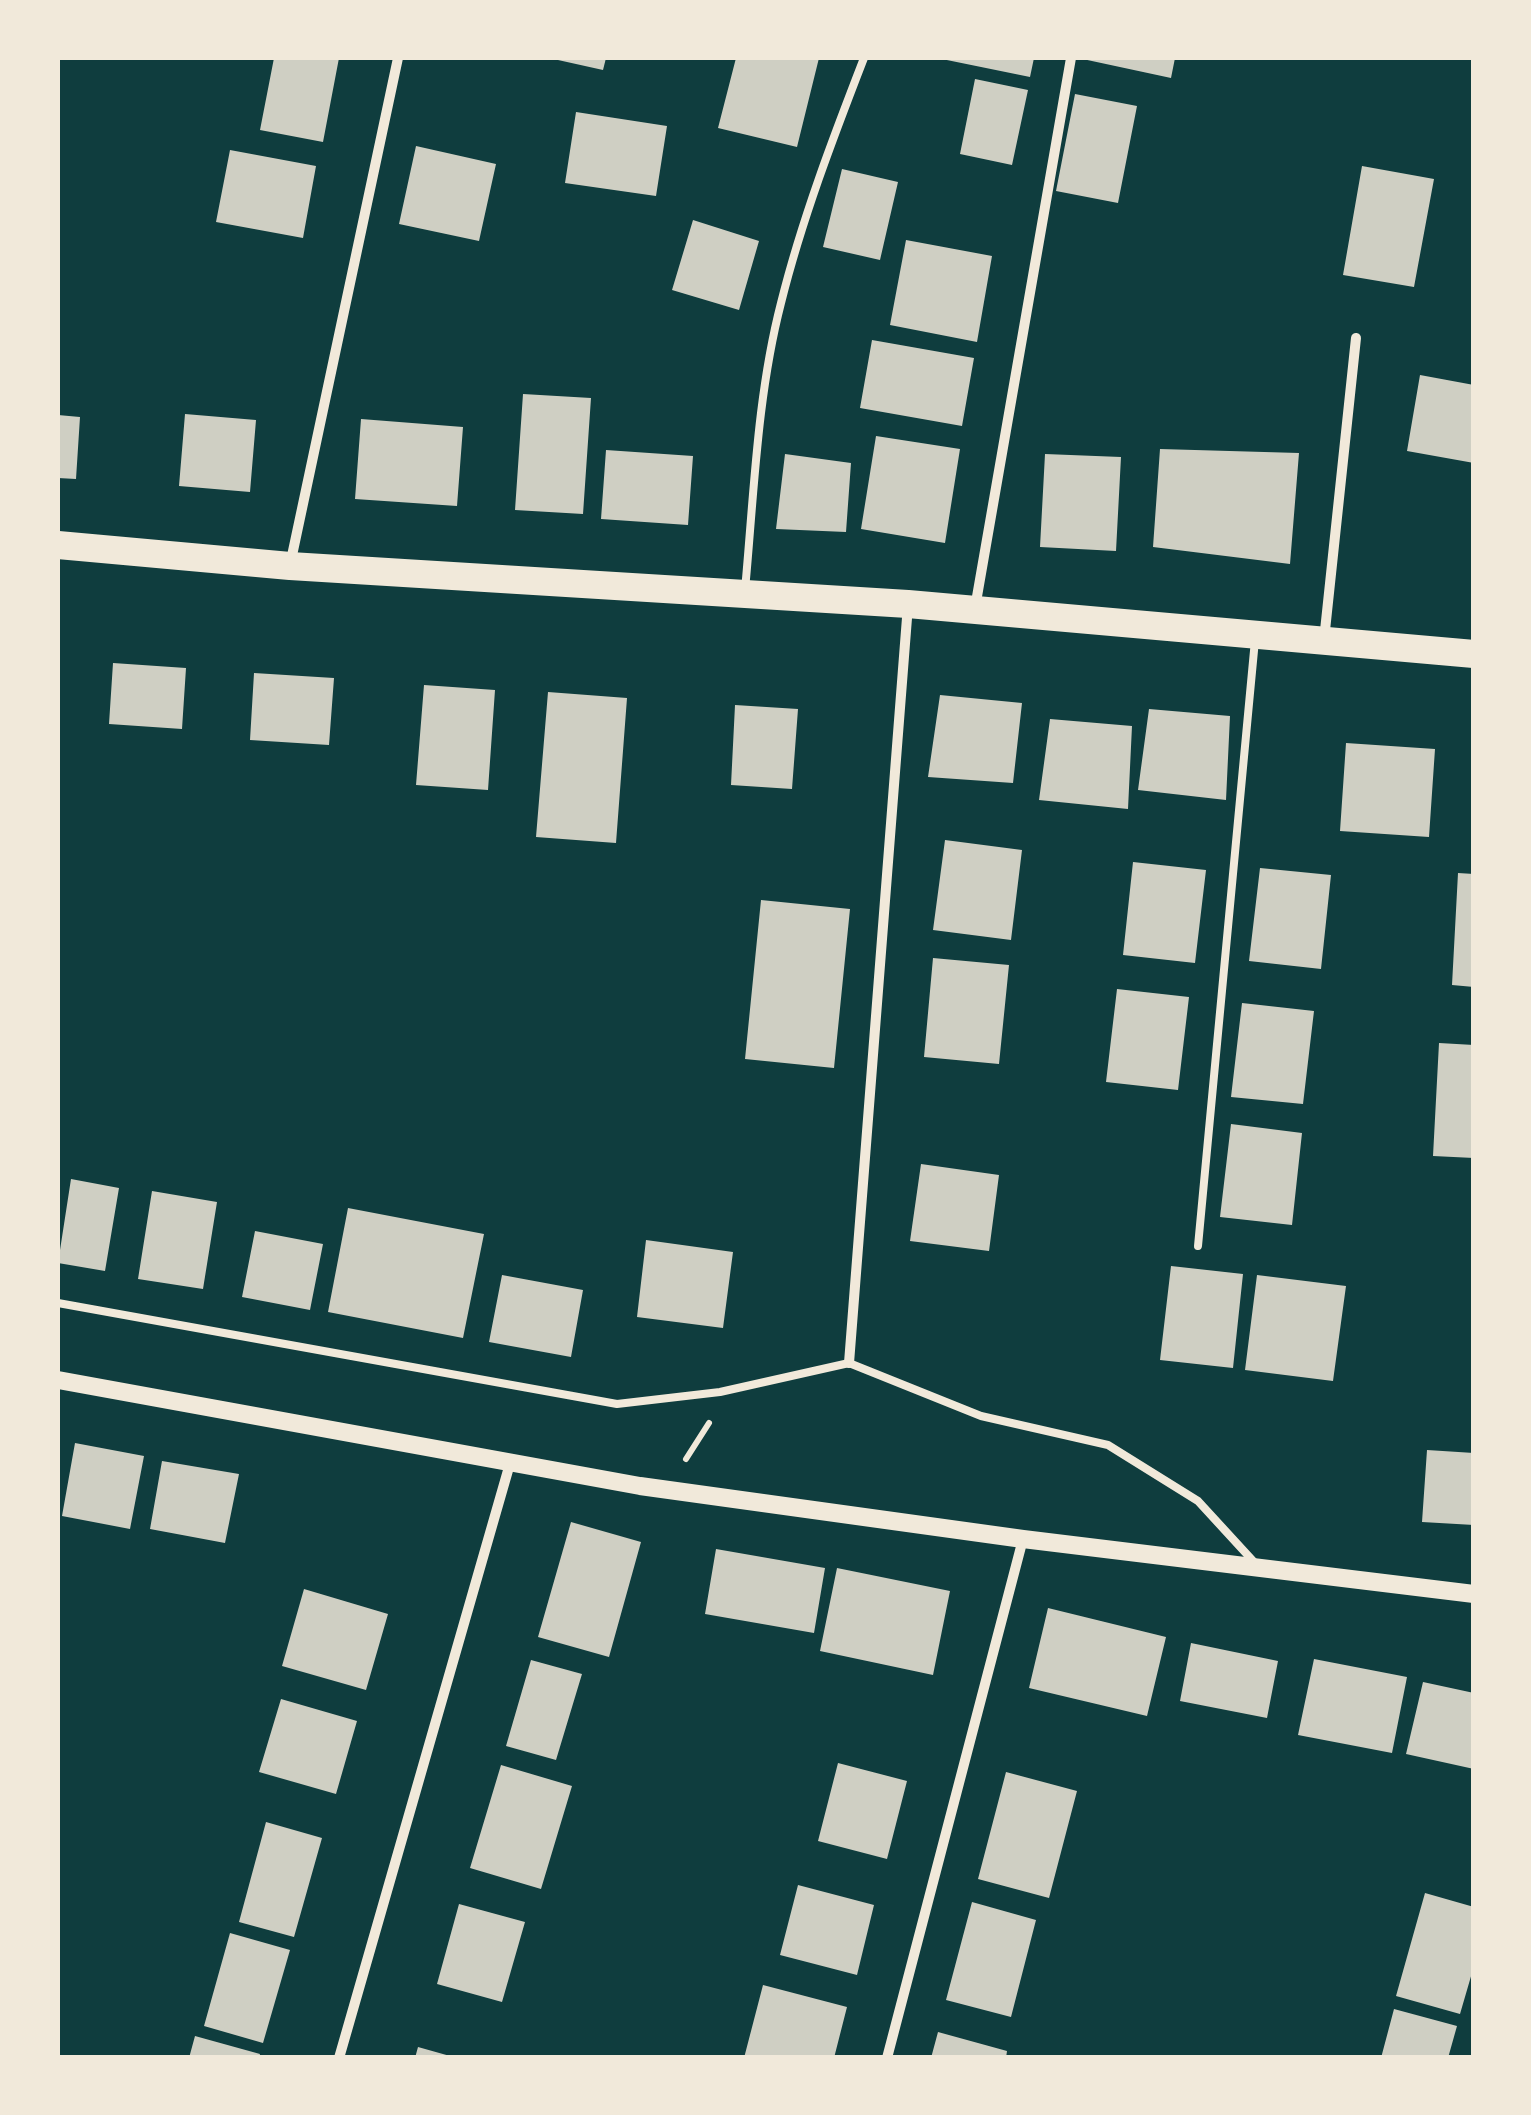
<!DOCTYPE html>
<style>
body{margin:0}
#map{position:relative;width:1531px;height:2115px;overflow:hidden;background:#0f3d3e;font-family:Helvetica,sans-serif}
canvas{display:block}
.frame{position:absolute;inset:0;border:60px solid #f1e9da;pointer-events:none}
</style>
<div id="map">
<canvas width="1531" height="2115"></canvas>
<div class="frame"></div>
</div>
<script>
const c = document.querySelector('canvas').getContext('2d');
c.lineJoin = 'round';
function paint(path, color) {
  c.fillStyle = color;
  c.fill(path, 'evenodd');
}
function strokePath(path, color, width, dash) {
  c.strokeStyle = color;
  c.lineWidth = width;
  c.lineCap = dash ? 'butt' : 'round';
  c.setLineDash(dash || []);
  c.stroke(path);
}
const building = new Path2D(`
 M274,58h65l-16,84 -63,-12z
 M549,58h57l-3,12z
 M736,58h83l-22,89 -79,-19z
 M937,58h97l-4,19z
 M1078,58h97l-4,20z
 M975,79l53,11 -16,75 -52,-11z
 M1075,94l62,12 -19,97 -62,-12z
 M576,112l91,14 -11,70 -91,-13z
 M416,146l80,18 -17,77 -80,-17z
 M230,150l86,16 -13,72 -87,-16z
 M1362,166l72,13 -20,108 -71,-12z
 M842,169l56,13 -18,78 -57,-13z
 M693,220l66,21 -20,69 -67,-20z
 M906,240l86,16 -15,86 -87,-17z
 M872,340l102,18 -12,68 -102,-18z
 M1420,375l54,10v78l-67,-12z
 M523,394l68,4 -8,116 -68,-4z
 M185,414l71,6 -6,72 -71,-6z
 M58,415l22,2 -4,62 -18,-1z
 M361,419l102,8 -6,79 -102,-7z
 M876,436l84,13 -15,94 -84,-14z
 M1160,449l139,4 -9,111 -137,-17z
 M606,450l87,6 -5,69 -87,-6z
 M785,454l66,9 -5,69 -70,-3z
 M1045,454l76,3 -5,94 -76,-4z
 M113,663l73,5 -4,61 -73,-5z
 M254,673l80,5 -5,67 -79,-5z
 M424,685l71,5 -7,100 -72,-5z
 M548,692l79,6 -11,145 -80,-6z
 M940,695l82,8 -9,80 -85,-6z
 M735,705l63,4 -6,80 -61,-4z
 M1149,709l81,7 -4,84 -88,-10z
 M1050,719l82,7 -4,83 -89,-9z
 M1346,743l89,6 -6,88 -89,-6z
 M945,840l77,10 -11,90 -78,-10z
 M1133,862l73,8 -11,93 -72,-8z
 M1260,868l71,7 -10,94 -72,-8z
 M1458,873l16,1v113l-22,-2z
 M761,900l89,9 -16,159 -89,-9z
 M933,958l76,7 -10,99 -75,-7z
 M1117,989l72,8 -11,93 -72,-8z
 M1242,1003l72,8 -11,93 -72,-7z
 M1439,1043l35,2v113l-41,-2z
 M1231,1124l71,9 -10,92 -72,-8z
 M921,1164l78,11 -10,76 -79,-10z
 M71,1179l48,9 -14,83 -47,-8z
 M152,1191l65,11 -14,87 -65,-10z
 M348,1208l136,26 -21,104 -135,-26z
 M255,1231l68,13 -13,66 -68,-13z
 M646,1240l87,12 -10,76 -86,-11z
 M1171,1266l72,8 -10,94 -73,-8z
 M502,1275l81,15 -12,67 -82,-15z
 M1257,1275l89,11 -13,95 -88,-11z
 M75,1443l69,13 -14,73 -68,-13z
 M1427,1450l47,3v72l-52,-3z
 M162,1461l77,13 -14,69 -75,-14z
 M571,1522l70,20 -32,115 -71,-20z
 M716,1549l109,19 -11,65 -109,-19z
 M837,1568l113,23 -17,84 -113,-24z
 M304,1589l84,25 -22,76 -84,-24z
 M1048,1608l118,29 -19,79 -118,-28z
 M1191,1643l87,18 -11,57 -87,-17z
 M1314,1659l93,18 -15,76 -94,-18z
 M531,1660l51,14 -26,86 -50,-14z
 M1423,1682l51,11v76l-68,-15z
 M281,1699l76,22 -21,73 -77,-22z
 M838,1763l69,18 -20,78 -69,-18z
 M501,1765l71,21 -31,103 -71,-21z
 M1006,1772l71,19 -28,107 -71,-19z
 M266,1822l56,16 -28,99 -55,-15z
 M798,1885l76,20 -17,70 -77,-20z
 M1425,1893l49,14v59l-14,48 -64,-18z
 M972,1902l64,18 -25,97 -65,-17z
 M459,1904l66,18 -23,80 -65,-18z
 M230,1933l60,17 -27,93 -59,-17z
 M763,1985l84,22 -13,51h-90z
 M1394,2009l63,17 -9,32h-67z
 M938,2032l69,19 -1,7h-75z
 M195,2036l65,18 -1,4h-70z
 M418,2047l32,9v2h-35z`);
const path = new Path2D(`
 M686,1459l23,-36`);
const service = new Path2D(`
 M745,590c9,-96 12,-194 36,-287 21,-84 52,-165 83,-245
 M1198,1246l57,-606
 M58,1303l559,101 103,-12 129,-29 132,53 127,29 90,56 56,61`);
const minor = new Path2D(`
 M290,565l108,-507
 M975,608l96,-550
 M1324,640l32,-302
 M849,1363l59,-758
 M339,2058l172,-598
 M887,2058l136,-519`);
const tertiary = new Path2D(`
 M58,1380l582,106 383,53 451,55`);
const trunk = new Path2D(`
 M58,545l232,21 618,38 566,50`);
paint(building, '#cfcfc3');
strokePath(path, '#f1e9da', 6);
strokePath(service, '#f1e9da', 8);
strokePath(minor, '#f1e9da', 10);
strokePath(tertiary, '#f1e9da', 18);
strokePath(trunk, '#f1e9da', 28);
</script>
